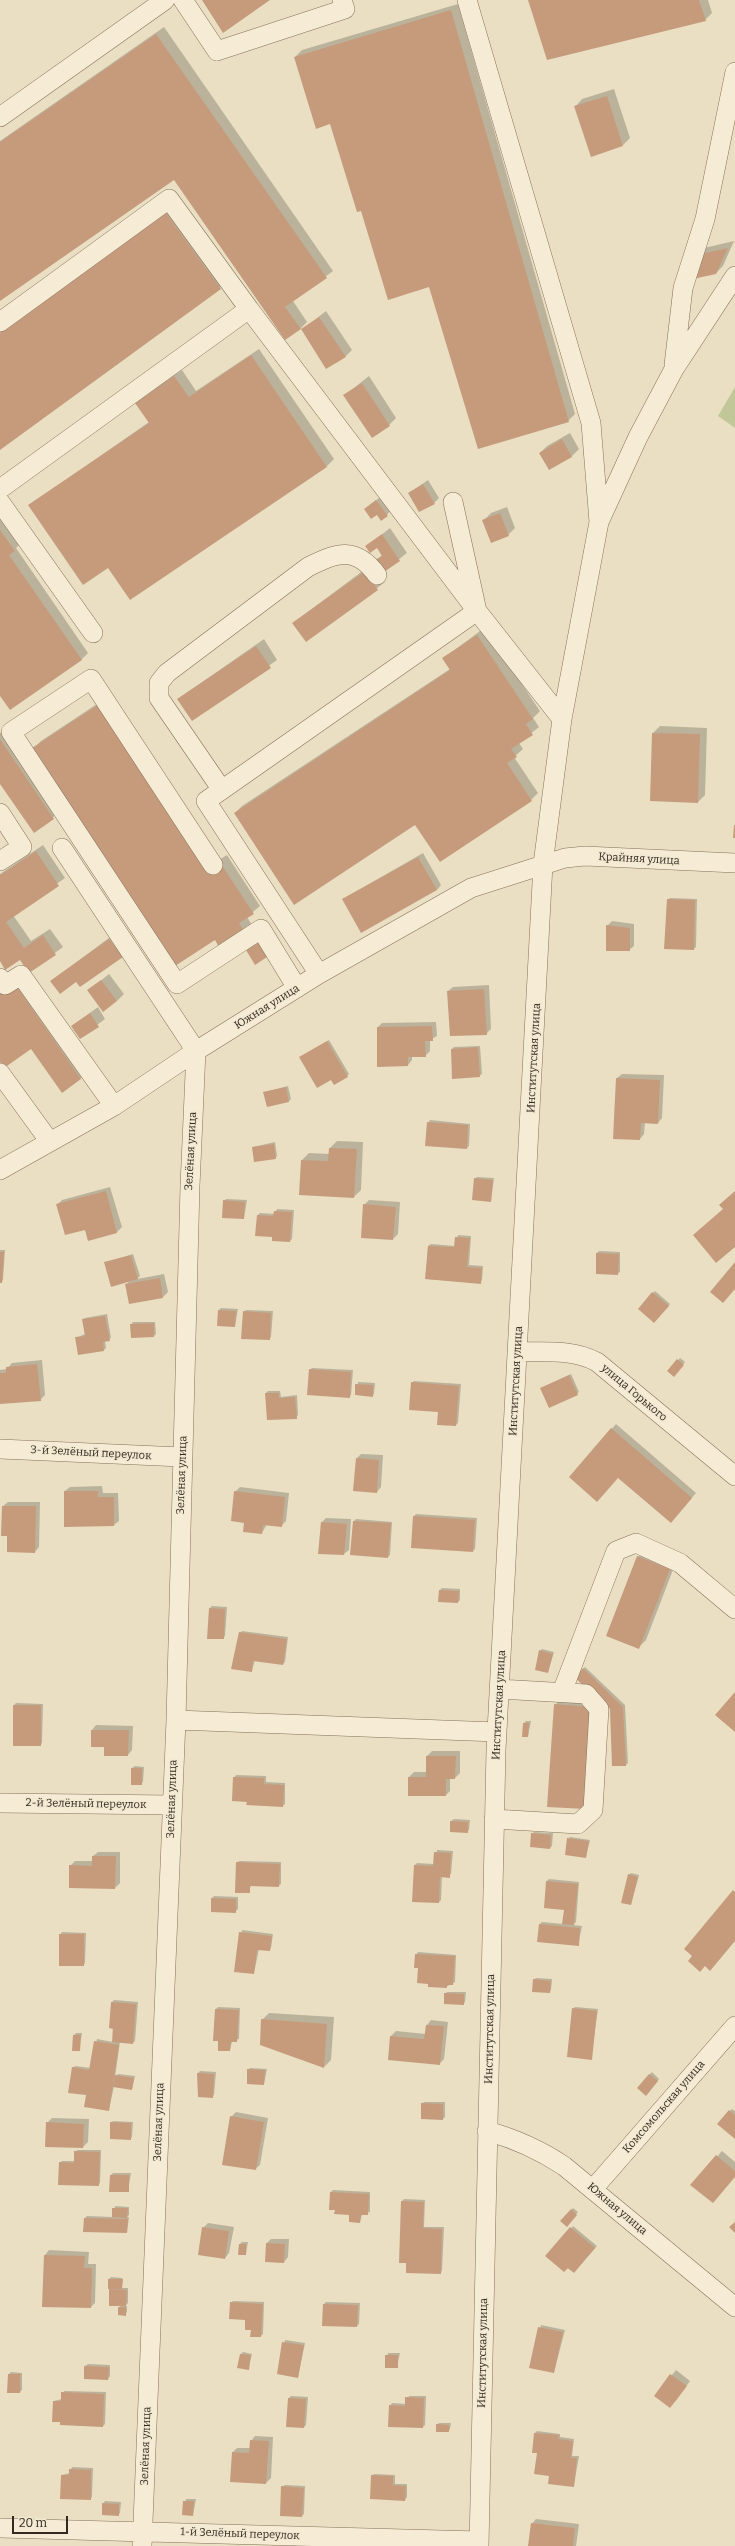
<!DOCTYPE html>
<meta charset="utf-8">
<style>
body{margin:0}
#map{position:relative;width:735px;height:2546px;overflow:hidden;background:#eadfc3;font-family:Bitter,serif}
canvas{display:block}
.scale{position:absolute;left:12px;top:2516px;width:56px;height:18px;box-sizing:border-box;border:2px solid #34291e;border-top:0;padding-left:5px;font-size:12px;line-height:14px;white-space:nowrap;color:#34291e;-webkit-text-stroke:3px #f2e9d2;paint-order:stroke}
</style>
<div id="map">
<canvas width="735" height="2546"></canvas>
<div class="scale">20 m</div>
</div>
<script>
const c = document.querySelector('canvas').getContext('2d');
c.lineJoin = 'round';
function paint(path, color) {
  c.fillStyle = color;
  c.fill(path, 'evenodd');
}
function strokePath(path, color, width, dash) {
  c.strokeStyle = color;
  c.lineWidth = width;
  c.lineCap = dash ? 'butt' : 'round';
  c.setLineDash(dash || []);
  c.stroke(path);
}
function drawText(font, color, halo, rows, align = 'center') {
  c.font = font + ' Bitter,serif';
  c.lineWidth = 3;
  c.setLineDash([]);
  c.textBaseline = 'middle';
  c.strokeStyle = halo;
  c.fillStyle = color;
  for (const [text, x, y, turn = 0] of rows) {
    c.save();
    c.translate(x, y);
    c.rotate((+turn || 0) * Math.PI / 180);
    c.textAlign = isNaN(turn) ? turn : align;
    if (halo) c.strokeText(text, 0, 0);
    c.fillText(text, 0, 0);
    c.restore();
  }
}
const green = new Path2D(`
 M735,387v41l-17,-12z`);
const shadow = new Path2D(`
 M529,0h179l4,13 -7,7z
 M458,4l117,410 -7,7 -138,-135 -68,-77 -31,-86 -36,-66 7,-7z
 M164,27l169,244 -40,30 14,21 -7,7 -126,-150 -174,121v-159z
 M614,89l16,49 -7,7 -32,11 -16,-49 7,-8z
 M173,206l55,75 -228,168v-117z
 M734,241l-11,25 -7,7 -26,5 14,-30z
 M326,311l26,39 -7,7 -43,-27z
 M259,349l75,110 -7,7 -197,133 -22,-33 -78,-61 119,-83 -13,-19 7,-7 39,-26 14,21z
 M369,376l27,42 -7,7 -44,-30z
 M570,433l9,16 -7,7 -23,13 -9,-16 7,-7z
 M428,480l11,18 -5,5 -25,-10z
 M384,494l10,14 -13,12 -4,-6 -12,-5z
 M507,507l8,21 -7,7 -25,-14 8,-8z
 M3,516l18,27 -5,5 72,105 -7,7 -81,34v-176z
 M390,528l17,25 -23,18 -7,-11 5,-5 -5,-8 -10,-1z
 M372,564l13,18 -79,59 -13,-18z
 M484,628l56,83 -7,7 6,9 -20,16 4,6 -9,8 24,36 -7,7 -115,24 -181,-11 7,-7 208,-137 -6,-11z
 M264,639l13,21 -85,59 -14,-20z
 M106,698l108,165 13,-8 33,51 -13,11 5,8 -7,7 -30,6 -181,-190 7,-7z
 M660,726l47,2 -2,67 -7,7 -45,-69z
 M5,730l56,81 -27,21 -34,-49v-50z
 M43,845l22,33 -52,37 18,26 19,-12 13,18 -34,25 -8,-14 -21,2v-86z
 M423,853l18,32 -4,5 -94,9z
 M670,898l27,1 -1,48 -2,2 -26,-49z
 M612,921l22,3v22l-5,4 -22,-24z
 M117,932l12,17 -53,31 -25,1z
 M109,974l15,20 -7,7 -28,-11z
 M22,978l65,94 -7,7 -49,-32 -31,13v-67z
 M489,985l2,44 -5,5 -38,-43 5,-4z
 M98,1007l7,12 -25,19 -8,-12z
 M436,1022l1,14 -7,4v11l-5,5h-13v4l-4,5 -30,-38 4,-4z
 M329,1040l20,34 -2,2 -16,3 -30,-22z
 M480,1046l2,28 -3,2 -27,-27 2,-2z
 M622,1074l42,1 -2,43 -4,5 -13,-1 -1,12 -4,5 -23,-61z
 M288,1086l3,13 -2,2 -24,-9z
 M430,1120l40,4 -1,22 -2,2 -39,-25z
 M337,1141l26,1 -2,48 -7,7 -52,-37 7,-7 20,1 1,-6z
 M275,1142l2,14 -2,2 -22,-11z
 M477,1177l17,1 -3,23 -16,-22z
 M110,1187l12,40 -5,5 -29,8 -3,-11 -28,-24 5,-5z
 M226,1199l21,1 -3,18 -20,-17z
 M369,1200l31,2 -2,32 -5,5 -29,-34z
 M277,1209l17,1 -2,29 -2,2 -17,-1v-4l-16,-1 1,-20 2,-2 15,1z
 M458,1235l13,1 -2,29 14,1 -1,14 -2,3 -54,-4 2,-33 3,-2 24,2z
 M0,1250h5l-2,30 -2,2z
 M599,1251l21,1v20l-3,2 -20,-21z
 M133,1254l7,22 -3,3 27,-5 4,18 -5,5 -33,6 -4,-18 4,-5 -25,-17z
 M655,1291l15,13 -14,16 -3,-27z
 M221,1308l17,1 -3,17 -16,-16z
 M246,1310l27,1 -2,26 -2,2 -25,-27z
 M107,1314l4,24 -6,3 1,7 -2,2 -28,-12 9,-4 -2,-14 2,-2z
 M133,1322h22l1,12 -2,2 -23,-11z
 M680,1358l5,4 -9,11 -8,-2z
 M42,1360l3,35 -5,5 -40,3v-33l7,-1 5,-6z
 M312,1368l41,2 -2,25 -2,2 -39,-27z
 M571,1374l8,18 -2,2 -35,-6z
 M414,1381l47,3 -3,39 -2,2 -44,-42z
 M358,1382l17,1 -1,11 -2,2 -16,-2z
 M268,1391h12l1,6 16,-2 1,20 -2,3 -30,-25z
 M616,1424l80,69 -21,24 -57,-40h-48z
 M361,1454l22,1 -2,32 -4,5 -20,-34z
 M102,1486l1,7h15l1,28 -5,4 -49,1v-35l5,-4z
 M240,1487l49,6 -3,28 -5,5 -14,-2 -5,9 -17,-11 -10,-30z
 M8,1502h32l-1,45 -4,5 -27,-17 -5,-29z
 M416,1514l61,4 -2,31 -2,2 -59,-35z
 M326,1518l25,1 -2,31 -5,4 -22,-32z
 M356,1519l36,3 -2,33 -2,2 -36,-3 2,-33z
 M645,1550l31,12 -30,78 -7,7 -1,-90z
 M442,1588l18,1v11l-2,2 -18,-12z
 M212,1606l15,1 -2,29 -2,2h-15l2,-30z
 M242,1631l46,6 -3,25 -2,2 -28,-4 -3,10 -12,-37z
 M542,1649l12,3 -6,20 -8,-21z
 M585,1667l40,38 3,58 -2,2h-13l-2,-56 -28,-40z
 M562,1698l35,2 -6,101 -36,-96z
 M16,1703l27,1 -1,39 -2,2 -26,-40z
 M526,1721h5l-3,15 -4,-13z
 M96,1725l37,1 -1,24 -4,5 -23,-9h-13v-16z
 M432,1751h28v22l-5,5h-5v13l-4,4h-37v-18l5,-5h13v-16z
 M135,1766l9,1 -1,15 -2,2 -9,-16z
 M236,1775l30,1v6l19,1v21l-2,2 -35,-5 -14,-23z
 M454,1819l16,1 -1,10 -2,2 -16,-11z
 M534,1832l19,1 -1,13 -2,2 -18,-14z
 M570,1837l20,3 -4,17 -18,-18z
 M437,1850l16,1 -2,23 -9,2 -1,24 -2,2 -24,-37 2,-2 17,1z
 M98,1852h22v31l-5,5 -45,-22 5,-5h18v-5z
 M239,1861l42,1v22l-3,2 -27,-1 -2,7 -12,-29z
 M631,1873l8,2 -8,29 -2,-29z
 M549,1879l30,3 -3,40 -3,3 9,1 -4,19 -38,-21 2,-2 21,2 2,-15 -18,-28z
 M214,1896l24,1v12l-3,3 -23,-14z
 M242,1930l31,4 -2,14 -2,2 -10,-1 -5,24 -18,-2z
 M62,1932l24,1 -1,30 -2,2 -23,-30z
 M418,1952l38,3 -1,27 -9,5 -27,-20 -3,-12z
 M536,1978l16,1 -1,11 -2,2 -15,-12z
 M447,1992h19l-1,10 -2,2 -18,-10z
 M114,2000l24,2 -3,39 -2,2 -13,-1 -5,35 3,-3 17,2 -3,13 -18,-3 -5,24 -22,-16 -14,-26 2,-2 16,2 6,-29 16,3 -1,-40z
 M218,2007l22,1 -1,31 -7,2 -2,9 -14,-41z
 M575,2007l23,2 -7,49 -18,-49z
 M269,2013l65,4 -3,43 -7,7 -62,-47z
 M431,2020l17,2 -4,37 -5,5 -50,-5 2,-23 5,-5 30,3 1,-9z
 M76,2033h6l-3,17 -5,-15z
 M250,2068l17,1 -3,15 -16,-14z
 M200,2071l16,1 -2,23 -2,2 -13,-1 -1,-23z
 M652,2072l7,7 -11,14 -10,-5z
 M424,2102h21v15l-2,2 -21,-15z
 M732,2109l3,2v27l-16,-14z
 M236,2112l32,6 -8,47 -5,4 -24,-52z
 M52,2118l37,1 -1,23 -5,5 -36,-24z
 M113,2121l20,1 -1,15 -2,2 -19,-16z
 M77,2150h24l-1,33 -2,2 -38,-22 2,-2h13z
 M722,2151l13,11v15l-43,8z
 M113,2173h18l-3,18 -17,-16z
 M333,2190l37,2v20l-8,2 -2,8 -10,-8 -14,-5 -5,-17z
 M404,2199l21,1 -1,27h20l-2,44 -2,2 -33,-11 -5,-61z
 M115,2206l14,1v8l-2,2h2l-2,15 -42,-14 2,-2 26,1z
 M573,2208l5,4 -11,13 -5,-4z
 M208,2223l26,4 -5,26 -4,5 -22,-30z
 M573,2226l24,20 -23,26 -27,-16z
 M271,2239h18l-1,18 -4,5 -17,-19z
 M242,2242h6l-2,12 -6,-10z
 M49,2250l40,2 -1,12h8l-1,39 -4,4 -46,-52z
 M111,2277l11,1 -1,10h7v15l-3,3h2v6l-2,3 -6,-7 2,-3h-11l-1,-26z
 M233,2301l31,1 -1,32 -2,2 -9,-7 -21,-26z
 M326,2302l34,1 -1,21 -2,2 -33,-22z
 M541,2325l24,5 -11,42 -24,-5z
 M285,2340l20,3 -7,34 -20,-3z
 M243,2352l9,2 -4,15 -7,-15z
 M388,2353h12l-3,14h-11z
 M88,2364l22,1v11l-2,3 -23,-13z
 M676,2370l14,11 -15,21 -20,-6z
 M11,2372l11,1v17l-2,2 -11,-18z
 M64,2391l42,1 -1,32 -2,2 -49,-25 8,-2z
 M291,2396l17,1 -2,28 -2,2 -15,-29z
 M409,2396h17l-1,29 -2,2 -34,-1 1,-20 2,-3 14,1z
 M439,2423h12l-1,6 -2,2 -11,-6z
 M537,2431l23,3v3l14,2 -2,17h7l-5,29 -24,-10 -12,-23 -3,-19z
 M255,2436l18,1 -2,41 -5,5 -33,-31 4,-4h13l1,-7z
 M72,2467l21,1 -1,29 -2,2 -28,-24 8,-2z
 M374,2474l21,1v9h12v13l-2,3 -33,-24z
 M285,2485l20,1 -1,28 -2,2 -20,-29z
 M186,2499h10l-3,16 -10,-1z
 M105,2501l16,1 -1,11 -2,2 -15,-11z
 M536,2519l43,5 -3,22h-47l3,-22z`);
const building = new Path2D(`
 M202,0h68l-47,33z
 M528,0h171l7,21 -159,39z
 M451,10l118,412 -91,27 -49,-162 -41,13 -27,-89 -4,1 -27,-88 -14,5 -22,-72z
 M156,34l171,244 -42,29 16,22 -16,11 -111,-160 -174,121v-159z
 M607,96l16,50 -32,11 -17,-51z
 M165,212l56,77 -221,161v-117z
 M728,248l-12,26 -28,6 8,-25z
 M319,317l27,40 -20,12 -25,-40z
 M251,355l76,112 -197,133 -22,-32 -25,17 -55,-80 121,-82 -14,-20 39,-27 15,21z
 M362,383l28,43 -18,12 -29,-43z
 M562,439l10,18 -23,13 -10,-17z
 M423,484l12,20 -16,8 -11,-19z
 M376,500l12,16 -7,5 -4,-6 -6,4 -7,-10z
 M500,513l9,23 -18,7 -9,-23z
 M0,530l15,21 -6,4 73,105 -72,50 -10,-14z
 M382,534l18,27 -16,11 -9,-12 7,-4 -5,-8 -7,5 -5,-7z
 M365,571l13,19 -72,52 -14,-19z
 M477,635l56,84 -7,5 7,11 -22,14 6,8 -10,6 25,38 -92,61 -25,-37 -121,80 -60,-92 216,-143 -8,-12z
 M256,646l15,22 -79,53 -15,-22z
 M99,704l120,157 35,53 -15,9 6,9 -25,17 -5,-9 -40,26 -143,-218z
 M652,733l48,1 -2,69 -48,-2z
 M0,739l54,80 -20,14 -34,-49z
 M734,825h1v13h-2z
 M36,851l23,35 -53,36 18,26 19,-13 13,20 -27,18 -9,-13 -15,10 -5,-9v-86z
 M418,857l19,33 -76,43 -19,-34z
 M667,899l28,1 -1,50 -30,-1z
 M606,925l24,3v23h-24z
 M109,939l14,18 -43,30 -4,-5 -16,12 -10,-13z
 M261,941l9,14 -15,10 -9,-15z
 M101,980l16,21 -14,11 -16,-22z
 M15,984l66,95 -19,14 -31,-44 -27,19 -4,-6v-68z
 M484,989l3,46 -37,1 -3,-45z
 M90,1013l9,14 -19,12 -9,-13z
 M432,1026l1,15h-8l1,16h-18v9l-31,1v-40z
 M327,1041l21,36 -14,8 -3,-5 -14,8 -18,-31z
 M478,1047l2,30 -28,2 -1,-30z
 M616,1078l44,2 -2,44 -17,-1 -1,17 -27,-1z
 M286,1087l3,15 -22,5 -4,-15z
 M427,1122l41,3 -1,24 -42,-3z
 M274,1144l2,15 -22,3 -2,-15z
 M329,1148l28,1 -3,49 -55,-3 2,-35 27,1z
 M474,1178l19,2 -2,22 -19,-2z
 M106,1191l11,42 -29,8 -3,-11 -20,5 -9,-31z
 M735,1191v56l-19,16 -23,-28 30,-26 -4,-4z
 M223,1200l22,2 -1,17 -22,-1z
 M363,1204l33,3 -3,33 -32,-2z
 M274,1211l18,1 -2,30 -18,-1v-4l-17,-1 2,-21 16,1z
 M455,1237l15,1 -3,29 15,1 -1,16 -56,-5 3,-33 26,1z
 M0,1252h4l-2,31h-2z
 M596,1253l23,1 -1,21 -22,-1z
 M131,1255l7,24 -27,8 -7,-25z
 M735,1262v27l-12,14 -13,-11z
 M160,1278l3,20 -34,6 -4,-20z
 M652,1292l17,14 -15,17 -16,-14z
 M218,1310l18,1 -1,16 -18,-1z
 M243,1311l28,2 -1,27 -29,-1z
 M105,1316l5,25 -7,1 1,9 -26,4 -3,-18 10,-1 -3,-17z
 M154,1323v14l-23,1 -1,-14z
 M677,1359l7,6 -10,12 -7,-6z
 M37,1364l4,37 -41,3v-31h6v-6z
 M309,1369l42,3 -1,26 -43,-3z
 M569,1375l9,20 -29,13 -9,-20z
 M411,1382l48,4 -3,40 -19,-1 1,-13 -29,-2z
 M355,1384l18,1v12l-18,-2z
 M265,1393h14v5l16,-1 2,22 -30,1z
 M611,1428l81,70 -21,25 -53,-45 -21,24 -28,-25z
 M356,1458l23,2 -2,33 -24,-2z
 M64,1491h34v6h16v29l-50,1z
 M234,1491l51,6 -3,30 -19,-2 -1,9 -19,-2 1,-9 -13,-2z
 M2,1506h34l-1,47 -28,-1v-16h-6z
 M413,1516l62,4 -2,32 -62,-4z
 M353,1521l38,2 -3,35 -38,-3z
 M321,1522l26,2 -3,31 -26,-1z
 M637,1556l33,13 -31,80 -33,-13z
 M439,1590l20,1 -1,12 -20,-1z
 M209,1608l16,1 -1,30h-17z
 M239,1632l48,7 -4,26 -30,-4 -1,11 -21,-3z
 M539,1650l14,4 -5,19 -13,-3z
 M583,1668l40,39 3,59h-14l-2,-57 -35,-31z
 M735,1692v40l-20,-17z
 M554,1704l37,3 -6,102 -38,-2z
 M13,1705h28v41h-28z
 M523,1723h6l-1,14h-6z
 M91,1730h38l-1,26h-24v-9h-13z
 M426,1756h30l-1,23h-9v17h-38v-19h18z
 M131,1768h11v17h-11z
 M233,1777l31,1v6l20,1 -1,22 -37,-2 1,-3 -15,-1z
 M450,1821l18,1v11l-18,-1z
 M531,1833l20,2 -1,14 -20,-2z
 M567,1838l22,3 -3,17 -21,-3z
 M434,1852l17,1 -1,25 -10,-1 -1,26 -27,-1 2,-37 19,1z
 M92,1856h24l-1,33 -46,-1v-23l23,1z
 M236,1862l44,2 -1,23 -29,-1v7h-15z
 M628,1874l10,3 -7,28 -10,-2z
 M546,1881l32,3 -4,41 -12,-1 2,-14 -20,-2z
 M733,1890l2,2v49l-25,30 -5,-5 -5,6 -12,-11 4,-5 -8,-7z
 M211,1898l25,1v14l-25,-1z
 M539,1924l41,4 -1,18 -42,-4z
 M239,1932l33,4 -2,15 -13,-1 -3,24 -20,-2z
 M59,1934h25v32h-25z
 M415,1954l40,2 -2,29h-6v3l-19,-1v-3l-11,-1 1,-15h-4z
 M533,1979l18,2 -1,12 -18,-1z
 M444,1993l20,1v11l-20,-1z
 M111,2002l25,2 -3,40 -21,-2 1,-13 -4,-1z
 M572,2008l25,3 -5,49 -25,-3z
 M215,2009l24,1 -2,32h-6l-1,9h-12v-10h-5z
 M261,2019l66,5 -3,44 -64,-23z
 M426,2025l18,1 -4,39 -52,-5 2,-24 34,3z
 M73,2035h8l-1,16h-8z
 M94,2041l25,4 -10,66 -25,-4 2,-12 -18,-2 4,-26 17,3z
 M247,2069l18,1 -1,15 -17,-1z
 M197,2073l17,1 -1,24 -15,-1z
 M649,2074l9,7 -12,15 -9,-8z
 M115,2075l19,3 -2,12 -19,-3z
 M421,2103l22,1v16l-22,-1z
 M729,2110l6,5v24l-18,-15z
 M230,2116l34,6 -8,48 -34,-5z
 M46,2122l38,2 -1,24 -38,-1z
 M110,2122l21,1v17l-21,-1z
 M74,2151l26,1 -1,34 -41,-1 1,-23 15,1z
 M716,2155l19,16v6l-22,26 -23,-18z
 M110,2175h19v17h-20z
 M330,2192l39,2 -1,21h-7l-1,8 -11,-1v-7l-15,-1 1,-4h-6z
 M401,2201l23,1 -1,26 19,1 -1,45 -35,-1v-10h-7z
 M112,2208h16l-1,10 -15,-1z
 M571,2209l6,6 -10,12 -7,-6z
 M84,2218l44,1 -1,14 -44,-1z
 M735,2222v11l-6,-6z
 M202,2227l27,4 -4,28 -27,-4z
 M570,2227l25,21 -21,25 -6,-5 -4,4 -19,-16z
 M266,2243l19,1 -1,19 -19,-1z
 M239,2244h7v11h-8z
 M44,2255l41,1 -1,12h8l-1,40 -49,-1z
 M108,2279h15l-1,10h-14z
 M109,2289l18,1 -1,16h-17z
 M230,2302l33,2 -2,33h-11l1,-7h-6v-10l-16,-1z
 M323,2304l35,1 -1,22 -35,-1z
 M118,2307h8v9l-8,-1z
 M538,2327l25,5 -9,41 -25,-5z
 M282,2342l22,3 -6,33 -21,-4z
 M240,2354l11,1 -2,15 -12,-2z
 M385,2355h13v13h-13z
 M84,2366l25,1 -1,13 -24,-1z
 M8,2374h12v19h-13z
 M670,2374l17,12 -17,22 -16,-12z
 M61,2392l43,2 -1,33 -43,-2v-3h-8l1,-21h8z
 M405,2397l19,1 -1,30 -35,-1 1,-22 16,1z
 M288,2398l18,1 -2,29 -18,-1z
 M436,2424l13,1v7h-13z
 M534,2433l25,2 -1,4 15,2 -2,17h6l-3,29 -26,-3 1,-8 -15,-2 3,-21h-5z
 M250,2440l19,1 -3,43 -36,-2 2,-30 17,1z
 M69,2469l22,1v30l-31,-1 1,-24h8z
 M371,2475l22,1v9l13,1 -1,15 -35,-2z
 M281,2486l23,2 -2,29 -22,-1z
 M183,2501h11l-1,15 -11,-1z
 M102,2503l17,1v12l-17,-1z
 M531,2523l44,5 -2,18h-45z`);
const minor = new Path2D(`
 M183,0l34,51 128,-42 -3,-9
 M467,0l124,423 8,99
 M0,117l165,-117
 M0,322l169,-123 80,110
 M674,365l9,-77 22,-69 30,-147
 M0,489l249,-180 228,302 -271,190 113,173
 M0,502l93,131
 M453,502l24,109 85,108
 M222,790l-63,-92v-15l8,-10 141,-106c29,-15 48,-21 69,8
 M0,813l22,34 -22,14
 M62,848l134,203 -6,135 -14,534 -34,826
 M213,865l-122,-186 -80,53 166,252 84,-55 36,59
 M0,978l5,7 16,-10 93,131
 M0,1073l50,69
 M0,1170l114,-64 82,-55 123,-77 152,-86 94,-30 20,-2 150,7
 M517,1352c27,0 56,-3 80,10l138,114
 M0,1449l182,8
 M562,1692l54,-141 20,-8 44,20 55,46
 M176,1720l321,12
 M0,1803l172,2
 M494,1819l84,5 15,-14 6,-101 -13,-15 -87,-5
 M487,2131c29,8 53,19 77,35l171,141
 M593,2189l142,-163
 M0,2528l479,13
 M479,2546l17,-796 47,-886 19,-145 37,-197 39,-85 36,-68 61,-93`);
const streetNames = [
 ["Крайняя улица",639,859,3],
 ["Южная улица",267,1007,-32],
 ["Институтская улица",534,1058,-87],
 ["Зелёная улица",191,1151,-87],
 ["Институтская улица",516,1381,-87],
 ["улица Горького",634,1393,40],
 ["3-й Зелёный переулок",91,1453,3],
 ["Зелёная улица",182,1475,-88],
 ["Институтская улица",499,1705,-87],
 ["Зелёная улица",172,1799,-88],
 ["2-й Зелёный переулок",86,1804,1],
 ["Институтская улица",490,2029,-89],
 ["Комсомольская улица",664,2107,-49],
 ["Зелёная улица",159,2122,-88],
 ["Южная улица",617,2209,40],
 ["Институтская улица",483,2353,-89],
 ["Зелёная улица",146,2446,-88],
 ["1-й Зелёный переулок",240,2534,2]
];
paint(green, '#c1c798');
paint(shadow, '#0003');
paint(building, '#c59b7c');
strokePath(minor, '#83715b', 20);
strokePath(minor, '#f6ecd5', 19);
drawText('11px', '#34291e', '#f2e9d2', streetNames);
</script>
